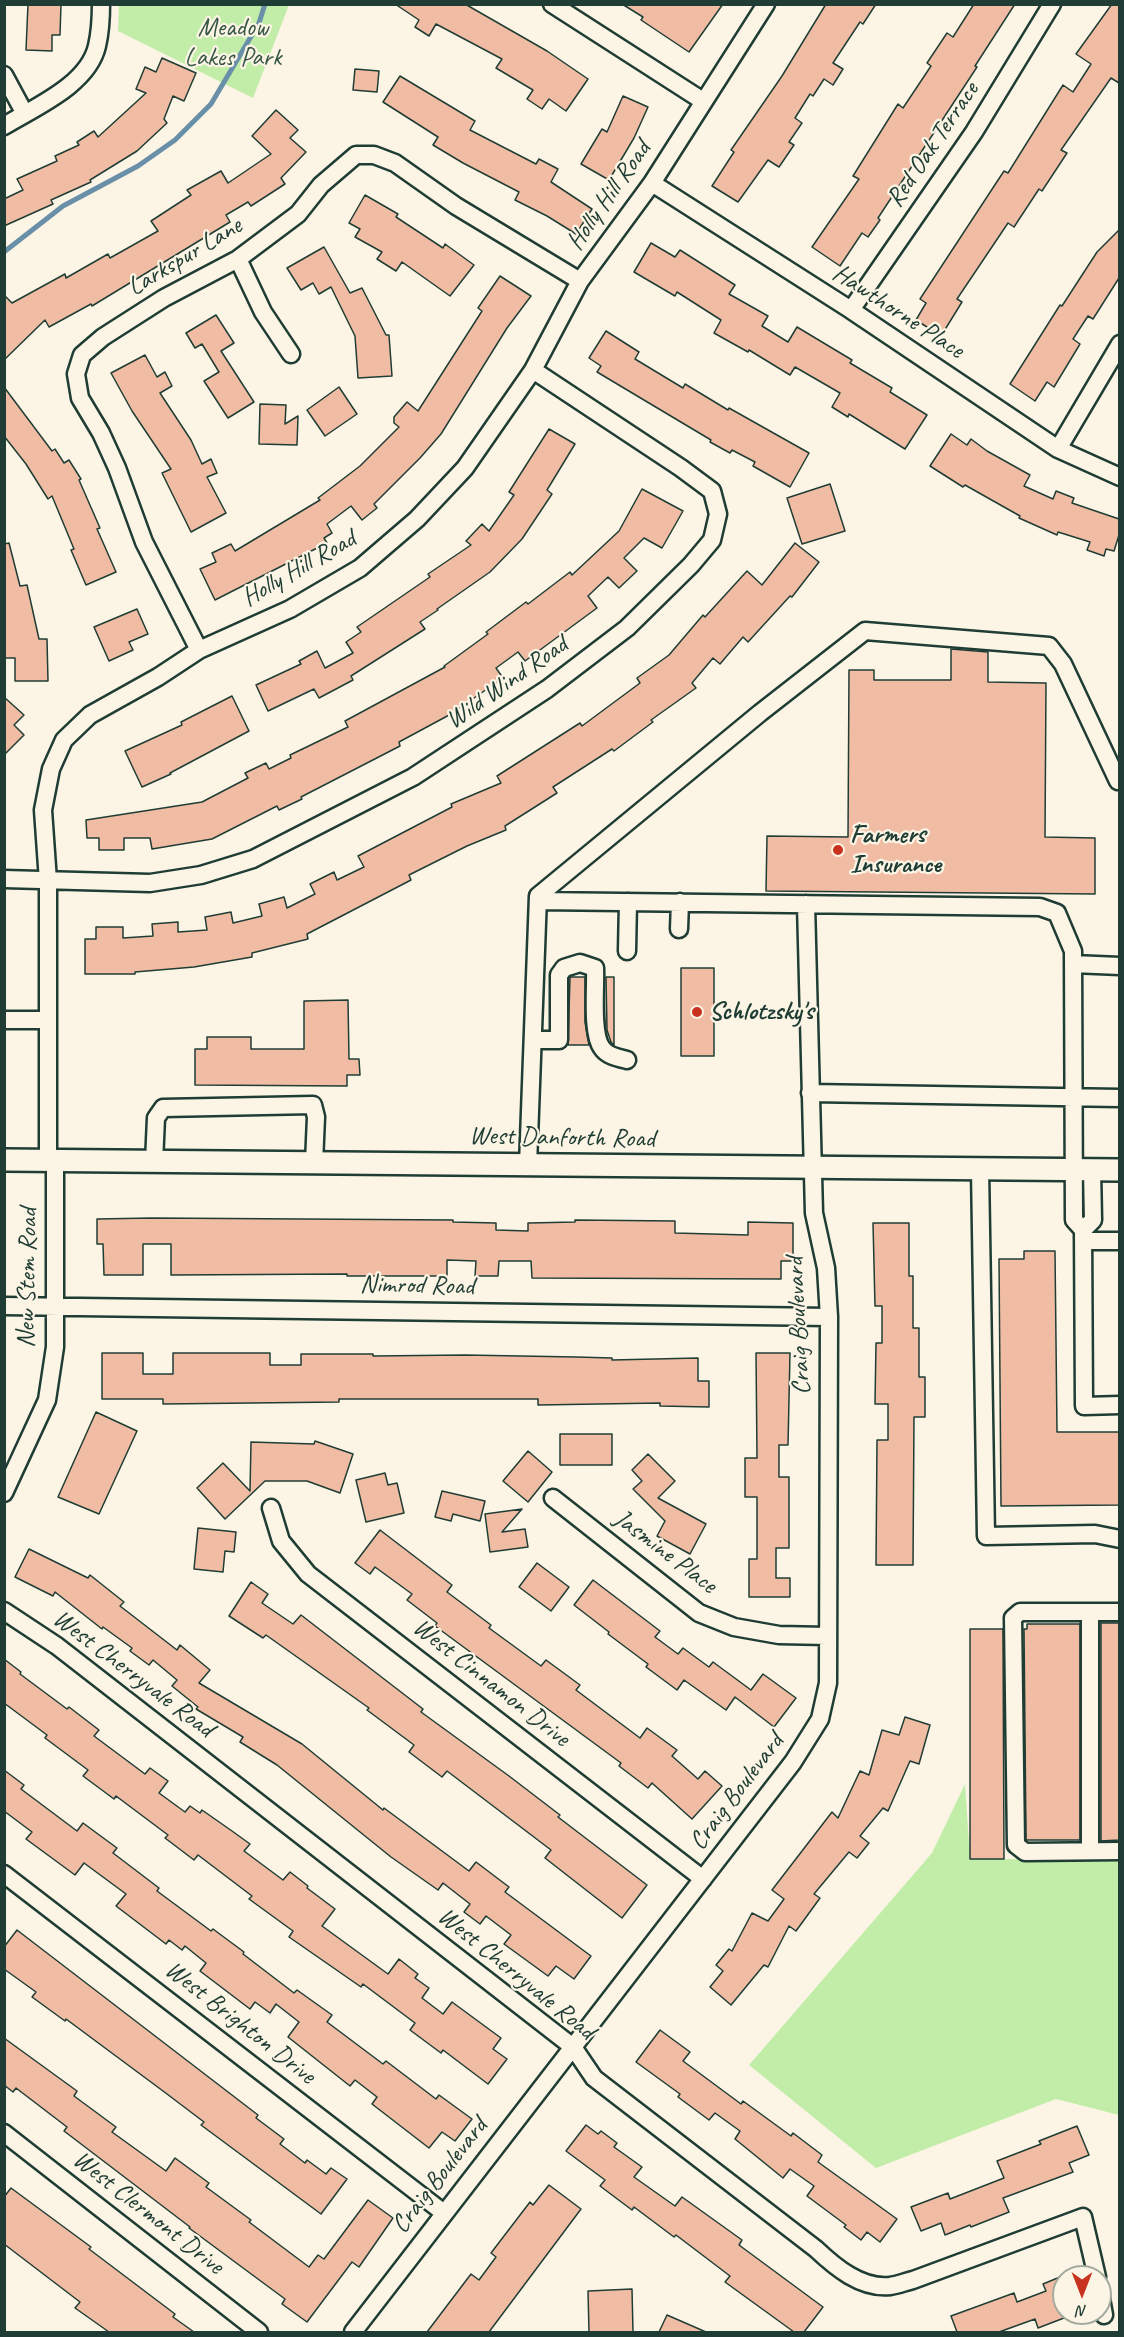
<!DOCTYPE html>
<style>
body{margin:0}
#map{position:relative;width:1124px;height:2337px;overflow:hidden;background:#fcf5e5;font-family:Caveat,sans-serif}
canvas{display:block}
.frame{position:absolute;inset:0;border:6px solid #1f3d34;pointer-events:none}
.north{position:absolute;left:1052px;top:2265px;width:60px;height:60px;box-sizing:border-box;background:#fcf5e5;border:2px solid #a4ab9e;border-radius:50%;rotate:180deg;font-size:16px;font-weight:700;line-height:24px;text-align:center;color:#1f3d34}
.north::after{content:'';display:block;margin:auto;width:21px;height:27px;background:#c8321e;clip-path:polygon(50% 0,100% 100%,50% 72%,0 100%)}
</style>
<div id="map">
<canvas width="1124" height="2337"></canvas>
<div class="frame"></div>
<div class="north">N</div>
</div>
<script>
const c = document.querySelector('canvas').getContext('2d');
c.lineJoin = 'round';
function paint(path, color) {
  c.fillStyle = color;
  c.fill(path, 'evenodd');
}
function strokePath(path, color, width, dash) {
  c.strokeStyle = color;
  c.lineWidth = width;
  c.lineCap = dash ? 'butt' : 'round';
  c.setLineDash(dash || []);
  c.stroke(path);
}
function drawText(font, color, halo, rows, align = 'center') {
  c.font = font + ' Caveat,sans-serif';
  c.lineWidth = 4.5;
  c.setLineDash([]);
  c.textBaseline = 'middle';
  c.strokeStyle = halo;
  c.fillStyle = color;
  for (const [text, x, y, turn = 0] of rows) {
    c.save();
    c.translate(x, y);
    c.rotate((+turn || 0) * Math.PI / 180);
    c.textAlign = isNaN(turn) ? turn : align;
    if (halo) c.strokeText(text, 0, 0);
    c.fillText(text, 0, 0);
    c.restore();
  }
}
const green = new Path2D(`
 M119,5v-1l170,1 -36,93 -135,-67z
 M965,1784l5,75h149v256l-63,-16 -180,69 -127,-103 183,-212z`);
const stream = new Path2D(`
 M4,252l59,-46 75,-40 37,-26 36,-36 48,-81 6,-19`);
const building = new Path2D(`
 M28,4h33l-1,31h-8v16l-26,-1z
 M395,4h70l82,47 41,28 -22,32 -17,-12 -7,10 -15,-10 6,-9 -37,-22 6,-9 -66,-35 -7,12 -14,-9 4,-7z
 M622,4h101l-34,48 -48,-32 2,-3z
 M826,4h50l-13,20 -3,-2 -27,41 10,6 -10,16 -9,-6 -11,17 -3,-2 -15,24 7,5 -13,19 5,3 -15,22 -11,-7 -30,42 -26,-16 22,-34 -3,-2 51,-74z
 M974,4h41l-40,62 2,1 -99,151 2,2 -12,17 -6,-4 -22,33 -28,-19 47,-68 -6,-3 45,-72 5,4 28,-42 -4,-3 20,-30 6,4z
 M1112,4h7v79l-8,-5 -50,72 6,3 -25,38 -3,-2 -25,38 -6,-4 -51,76 5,3 -21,34 -25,-16 10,-17 -6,-4 84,-128 4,2 55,-88 10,7 18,-28 -15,-10z
 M162,58l34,15 -12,28 -11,-5 -9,23 3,4 -30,28 -47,29 1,2 -40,18 2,4 -49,22v-27l19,-9 -6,-11 40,-18 -2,-5 24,-11 -2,-3 17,-11 4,6 48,-44 -10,-4 9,-22 11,5z
 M355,69l24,2 -2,21 -24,-2z
 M400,76l75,45 -5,9 66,34 3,-5 19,10 -7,13 41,27 -16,25 -29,-18 -32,-16 4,-8 -56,-29 -30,-18 5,-8 -55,-35z
 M623,96l25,11 -14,31 -25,42 -28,-16 21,-35 5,3z
 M276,110l22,20 -8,8 16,14 -25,26 4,6 -34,22 -3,-4 -22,13 4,7 -138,84 -1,-2 -42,23 -4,-7 -41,40v-65l8,8 53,-29 1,4 42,-24 2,4 48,-27 -7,-10 40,-26 -4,-5 34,-19 7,12 43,-29 -19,-18z
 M365,195l33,19 -2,3 47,31 2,-4 29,21 -24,31 -48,-34 -6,9 -19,-12 5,-7 -27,-15 5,-8 -11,-6z
 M1119,230v48l-26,41 -5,-3 -15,23 7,5 -26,43 -7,-5 -12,19 -25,-17 50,-79 2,1 35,-54z
 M651,243l24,14 5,-7 55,35 -6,9 39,22 -6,10 26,16 9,-15 55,33 -2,3 42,25 -2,4 37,23 -22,34 -56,-35 -1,3 -16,-10 8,-14 -45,-26 -5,8 -41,-25 -1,2 -34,-19 7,-13 -44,-28 -2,4 -41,-24z
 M324,247l26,46 12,-5 24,47h3l3,41 -34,2 -3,-42 -24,-49 -12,7 -6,-11 -12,7 -14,-22z
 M500,276l31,20 -24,32 -66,106 -21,24 -46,46 3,4 -15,12 -11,-14 -24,18 5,9 -8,5 3,5 -112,57 -15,-31 16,-7 -4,-9 19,-9 4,7 85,-51 -2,-2 42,-32 39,-39 -5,-4v-6l13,-15 11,9 64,-100 -4,-3z
 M216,315l18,28 -13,8 33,51 -26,16 -24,-37 15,-9 -17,-28 -7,4 -9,-15z
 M606,331l33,21 -4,7 48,29 2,-4 43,26 1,-2 80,45 -19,34 -37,-21 2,-4 -23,-12 -2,3 -20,-11 1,-2 -114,-68 4,-6 -12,-8z
 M145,355l12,22 8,-5 7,14 -12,7 31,47 11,24 9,-5 6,14 -10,4 19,36 -35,19 -29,-59 9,-4 -39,-58 -21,-38z
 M4,387l48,64 3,-2 9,14 5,-3 12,19 -2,1 21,48 -3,1 19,43 -30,13 -15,-35 3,-1 -22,-53 -4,3 -22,-35 -22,-28z
 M339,387l18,27 -32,22 -18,-26z
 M260,404l26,1 -1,19 13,-8 -1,29 -38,-1z
 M549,429l26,15 -28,46 5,4 -30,45 -32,33 -53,37 1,1 -18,12 5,7 -74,47 2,4 -34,18 -5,-9 -46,22 -12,-26 45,-21 -2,-3 18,-10 8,17 28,-15 -7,-11 15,-10 -4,-5 73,-50 -2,-3 43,-29 -5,-4 16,-17 7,7 25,-36 -5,-3z
 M951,434l16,11 4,-6 16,12 43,24 -6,11 29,13 3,-8 18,7 -2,5 47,16v16l-5,16 -8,-2 -2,7 -17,-6 3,-8 -32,-10 -1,3 -38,-17 1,-2 -55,-31 -2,2 -33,-21z
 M830,484l15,47 -43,13 -15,-46z
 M642,489l41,22 -21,37 -18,-10 -20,20 13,13 -18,17 -11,-11 -20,19 9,12 -72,53 -7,-9 -22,16 7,10 -52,36 -52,28 1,4 -99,51 1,2 -23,11 -2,-4 -65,33 -60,10 -2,-11h-26v12h-25v-12h-12l-1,-18 116,-18 46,-24 -3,-5 21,-10 3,6 22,-11 -1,-3 58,-28 -3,-6 100,-54 -1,-1 44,-32 -2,-2 40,-30 2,2 42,-32 2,3 47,-44z
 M9,543l11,43 7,-1 12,54h8l1,42h-33v-23h-11v-114z
 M795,543l24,19 -27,35 -2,-1 -42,46 -5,-5 -23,27 -7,-6 -21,25 4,5 -45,32 2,2 -39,29 -2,-2 -59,38 4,6 -52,33 1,4 -39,16 -58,29 2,5 -104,54 1,5 -56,14v4l-58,10 -59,5v2h-50v-35h11v-12h27v11l30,-2 -1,-12 26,-2v10l29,-2 -2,-13 26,-5 2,11 29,-7 -3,-12 25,-7 3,11 28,-14 -5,-10 24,-12 3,8 27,-13 -6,-11 94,-49 -1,-3 50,-21 -4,-7 83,-53 2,3 58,-43 -3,-5 32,-23 34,-40 2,2 42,-46 15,14z
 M137,609l11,25 -19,8 4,8 -24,11 -15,-34z
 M951,649l37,3v30l58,1 -1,154 50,1v56l-329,-3 1,-55 81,1 1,-167h25v10h77z
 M232,696l17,35 -79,42 1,1 -29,13 -17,-36 57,-26 -1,-3z
 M4,697l20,18 -10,10 10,10 -20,20z
 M681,968h33v88h-33z
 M570,977h15v45l4,23h-21z
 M606,977h8v68l-3,-3 -4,-12z
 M348,1000l1,59h10l1,16h-13v11l-152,-1v-36h12v-12h44v12h53v-48z
 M152,1218l301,2v2l43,1v7l32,1v-8l47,-1v-2l100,1v12l73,2v-13l45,1v38h-12v18l-249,-1 -1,-17h-32l-1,15h-23l1,-15 -29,-1v16h-100v-2l-176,1v-31h-28v31h-39l-1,-31h-6v-25z
 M873,1223h36v53h4v52h6v49h6v40h-11l-1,148h-37l1,-125h11v-36h-13l1,-61h6v-37h-7z
 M1024,1251h31l2,181h62v73l-118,1 -2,-247h25z
 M102,1353h41v21h30v-21h97v12h31v-11h72v2l92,-1 111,2 36,1v2l86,-2v23h11v26l-49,-1v-3l-122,2v-6h-199v3l-176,2v-5h-61z
 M756,1353h34l-2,92h-9v32h10v71h-13v30h14v19h-41v-38h8v-62h-12v-39h12z
 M96,1412l41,19 -38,83 -41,-17z
 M560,1434h52v31h-52z
 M315,1441l38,13 -13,39 -33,-12h-42l-40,38 -28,-31 26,-25 27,28 1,-49 63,2z
 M528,1451l24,21 -24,30 -25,-21z
 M648,1454l27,27 -17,17 48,26 -16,30 -33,-18 8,-15 -32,-32 9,-8 -10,-11z
 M385,1473l3,12 9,-2 7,30 -38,9 -10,-42z
 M442,1491l43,10 -5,20 -27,-7 -2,7 -16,-4z
 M522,1509l-20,23 23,-3 3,18 -38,5 -5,-38z
 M198,1528l38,4 -2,20 -9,-1 -2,21 -29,-3z
 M380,1530l72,55 -5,7 44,33 -2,3 52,38 5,-6 34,25 -4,5 64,48 7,-10 30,22 -5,6 26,23 7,-8 17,15 -30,33 -40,-36 -4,5 -29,-22 2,-3 -186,-137 2,-3 -30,-23 5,-6 -37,-27 -5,7 -15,-11z
 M29,1549l59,29 2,-3 34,27 -4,4 57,44 3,-5 30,25 -11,13 103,61 81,66 1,-2 85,63 7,-9 33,25 -4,5 86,64 -17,23 -18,-13 -8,10 -44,-32 7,-9 -25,-19 -6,8 -16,-12 6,-8 -27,-21 -5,7 -47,-33 -114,-92 -37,-23 3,-5 -47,-28 2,-2 -26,-21 5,-6 -24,-20 -4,5 -19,-14 2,-3 -29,-21 -1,2 -47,-37 -2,4 -38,-19z
 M537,1563l32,24 -18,24 -32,-24z
 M593,1580l67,51 -5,6 23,17 5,-6 26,19 4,-5 38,28 12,-16 33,24 -22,29 -39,-30 -9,13 -42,-30 -7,10 -31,-23 2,-3 -40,-30 1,-2 -35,-27z
 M251,1582l17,12 -6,9 31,21 8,-9 122,94 -2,3 88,64 51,39 -2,2 89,68 -25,33 -77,-60 6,-8 -104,-79 -5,6 -33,-25 5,-7 -47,-35 2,-2 -103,-73 -3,3 -34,-22z
 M1101,1623h18v217l-18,1z
 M1027,1624h53v216h-54l-2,-211h3z
 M970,1629h33l1,230h-34z
 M4,1659l17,13 -1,2 47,35 2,-2 30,23 -5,6 51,38 5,-6 18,13 -9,12 26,19 5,-6 10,7 2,-3 30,21 18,13 -6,7 39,29 7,-8 18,14 -1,2 28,21 -13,17 66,48 11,-15 19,15 -3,4 14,10 -7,10 21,16 9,-12 49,36 -8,11 14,10 -19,25 -45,-34 -2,3 -31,-23 5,-7 -52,-39 -2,3 -72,-50 4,-6 -44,-32 3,-3 -54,-41 -4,5 -29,-22 3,-3 -52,-39 -2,3 -31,-23 5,-6 -43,-32 2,-3 -43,-32z
 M905,1717l25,8 -11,39 -9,-3 -22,50 -5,-3 -23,28 9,7 -12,15 -8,-6 -35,42 6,4 -24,33 -7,-5 -21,41 -4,-2 -33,40 -21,-18 13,-16 -7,-6 13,-16 3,2 20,-38 16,8 16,-22 -12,-9 60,-78 6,6 22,-47 9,4 13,-45 17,5z
 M4,1770l20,15 -3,4 56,42 6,-8 34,25 -4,5 46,35 -2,3 54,40 2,-2 31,23 -1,2 51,39 3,-3 35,25 -5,7 56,42 3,-3 50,38 3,-4 33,24 -17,22 -13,-9 -13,16 -57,-44 5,-7 -22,-17 -5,6 -62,-49 11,-15 -23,-18 -6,9 -15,-11 -5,7 -50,-38 6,-8 -21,-17 -3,4 -13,-10 -3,4 -50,-38 10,-12 -42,-31 -9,12 -49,-36 6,-7 -28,-21z
 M17,1930l241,185 -2,3 28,21 -4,5 25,19 2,-3 19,14 5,-6 16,11 -26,35 -120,-89 3,-3 -41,-31 -97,-72 -1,2 -33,-24 4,-5 -32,-23v-22z
 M660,2030l30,22 -7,9 58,43 2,-3 48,35 2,-3 29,22 -4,7 79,57 -17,23 -13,-10 -6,8 -17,-13 2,-2 -39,-29 7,-10 -24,-17 -7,9 -48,-39 5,-8 -25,-18 -6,7 -31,-23 2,-3 -44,-32z
 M4,2038l73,53 -3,5 42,31 -4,5 54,39 9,-13 34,25 -3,4 45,33 -2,2 60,45 9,-12 6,4 44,-59 25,18 -34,49 -7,-5 -45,60 -25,-18 3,-5 -96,-71 1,-1 -126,-96 3,-4 -51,-39 -3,4 -9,-7z
 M586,2125l12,9 3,-3 16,12 -3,4 28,20 -8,10 41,29 7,-9 60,43 -3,5 84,62 -19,25h-10l-69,-50 5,-6 -54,-41 -2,2 -40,-30 -2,3 -32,-24 5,-6 -39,-29z
 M1077,2126l12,29 -20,8 4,9 -70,26 6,14 -38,15 -1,-2 -25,10 -4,-12 -20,8 -10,-24 37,-14 2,6 54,-21 -7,-17 44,-17 -2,-3z
 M549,2185l32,24 -92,123h-62l44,-58 8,6 17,-23 -5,-4 39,-51 3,3z
 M11,2188l80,59 -2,2 86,65 -2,3 21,15h-85l-34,-24 5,-6 -76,-58v-47z
 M1060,2277l4,10v31l-26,10 -3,-9 -36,13h-42l-6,-16 63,-23 3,9 29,-11 -3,-7z
 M632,2289l1,43h-44l-1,-41z
 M667,2315l39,17h-47z`);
const minor = new Path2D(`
 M552,4l151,97
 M4,75l21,39
 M4,126c31,-19 84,-41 93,-80 3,-13 4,-28 4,-42
 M652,183l199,127 207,139 62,28
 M238,259l25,53 28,42
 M851,310l123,-178 78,-128
 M1058,449l62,-105
 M199,650l-55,-108 -27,-74 -16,-35 -21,-35 -4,-24 6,-19 21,-18 61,-39 74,-39 60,-45 23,-29 35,-30h18l21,8 61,43 124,75
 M4,879l146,4 51,-8 52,-16 160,-82 134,-88 80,-61 64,-63 21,-25 6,-26 -6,-23 -31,-23 -148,-98
 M538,901l502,6 17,6 16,38 1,269 9,10 1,176 36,-1
 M679,929l1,-27
 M627,951l1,-49
 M1073,964l47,2
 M4,1020h44
 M533,1040h26v-65l5,-7 16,-5 15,5c1,19 -4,66 7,80 5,8 17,10 25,12
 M810,1093l310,5
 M48,1161v-280l-5,-71 8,-41 13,-29 26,-25 68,-38 41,-27 91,-41 70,-41 57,-49 48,-51 68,-98 47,-89 72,-98 114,-179
 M154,1162l2,-44 7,-10 150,-3 3,12 -2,46
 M528,1165l10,-269 222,-183 105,-82 184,15 14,18 55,117
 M980,1169l6,367 109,-2 25,5
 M1083,1230l10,-10 -1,-50
 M1083,1241h37
 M4,1306l825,11
 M4,1493l43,-93 8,-53v-186
 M553,1498l146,115 35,14 45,8 48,1
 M271,1508l10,33 27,33 395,305
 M4,1611l53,35 516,401 21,31 222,171c19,18 45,40 74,37 7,-1 15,-4 23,-6l170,-63 14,60
 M1120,1612h-100l-7,6 3,227 9,7 95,-1
 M1090,1851v-239
 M4,1874l440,339
 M4,2133l255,199
 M1100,2293l4,22
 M353,2332l440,-570 27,-43 8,-36 1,-366 -3,-49 -12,-55 -8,-309`);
const major = new Path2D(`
 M4,1160l1116,10`);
const markers = [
 [838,850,6,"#c8321e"],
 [697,1012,6,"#c8321e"]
];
const parkNames = [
 ["Meadow",233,28],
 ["Lakes Park",233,58]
];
const streetNames = [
 ["Red Oak Terrace",933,145,-56],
 ["Holly Hill Road",609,196,-55],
 ["Larkspur Lane",185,257,-31],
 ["Hawthorne Place",898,312,33],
 ["Holly Hill Road",299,569,-30],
 ["Wild Wind Road",507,683,-35],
 ["West Danforth Road",562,1138,1],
 ["New Stem Road",28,1278,-89],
 ["Nimrod Road",417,1286,1],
 ["Craig Boulevard",799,1326,-93],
 ["Jasmine Place",665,1552,37],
 ["West Cherryvale Road",133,1674,37],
 ["West Cinnamon Drive",491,1683,38],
 ["Craig Boulevard",737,1792,-53],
 ["West Cherryvale Road",516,1974,39],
 ["West Brighton Drive",240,2023,38],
 ["Craig Boulevard",440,2176,-52],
 ["West Clermont Drive",148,2213,38]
];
const poiNames = [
 ["Farmers",850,835],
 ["Insurance",850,865],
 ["Schlotzsky's",709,1012]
];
paint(green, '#c2eda9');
strokePath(stream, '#6990a8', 5);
paint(building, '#f1bca4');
strokePath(building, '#1f3d34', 1.5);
strokePath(minor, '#1f3d34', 21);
strokePath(major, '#1f3d34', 26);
strokePath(minor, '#fcf5e5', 16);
strokePath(major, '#fcf5e5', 21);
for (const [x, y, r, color] of markers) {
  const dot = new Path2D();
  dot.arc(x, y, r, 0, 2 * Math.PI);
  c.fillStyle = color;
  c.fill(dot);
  strokePath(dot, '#fcf5e5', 2);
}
drawText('26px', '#375746', '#fcf5e5', parkNames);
drawText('26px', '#1f3d34', '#fcf5e5', streetNames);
drawText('bold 26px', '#1f3d34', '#fcf5e5', poiNames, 'left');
</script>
